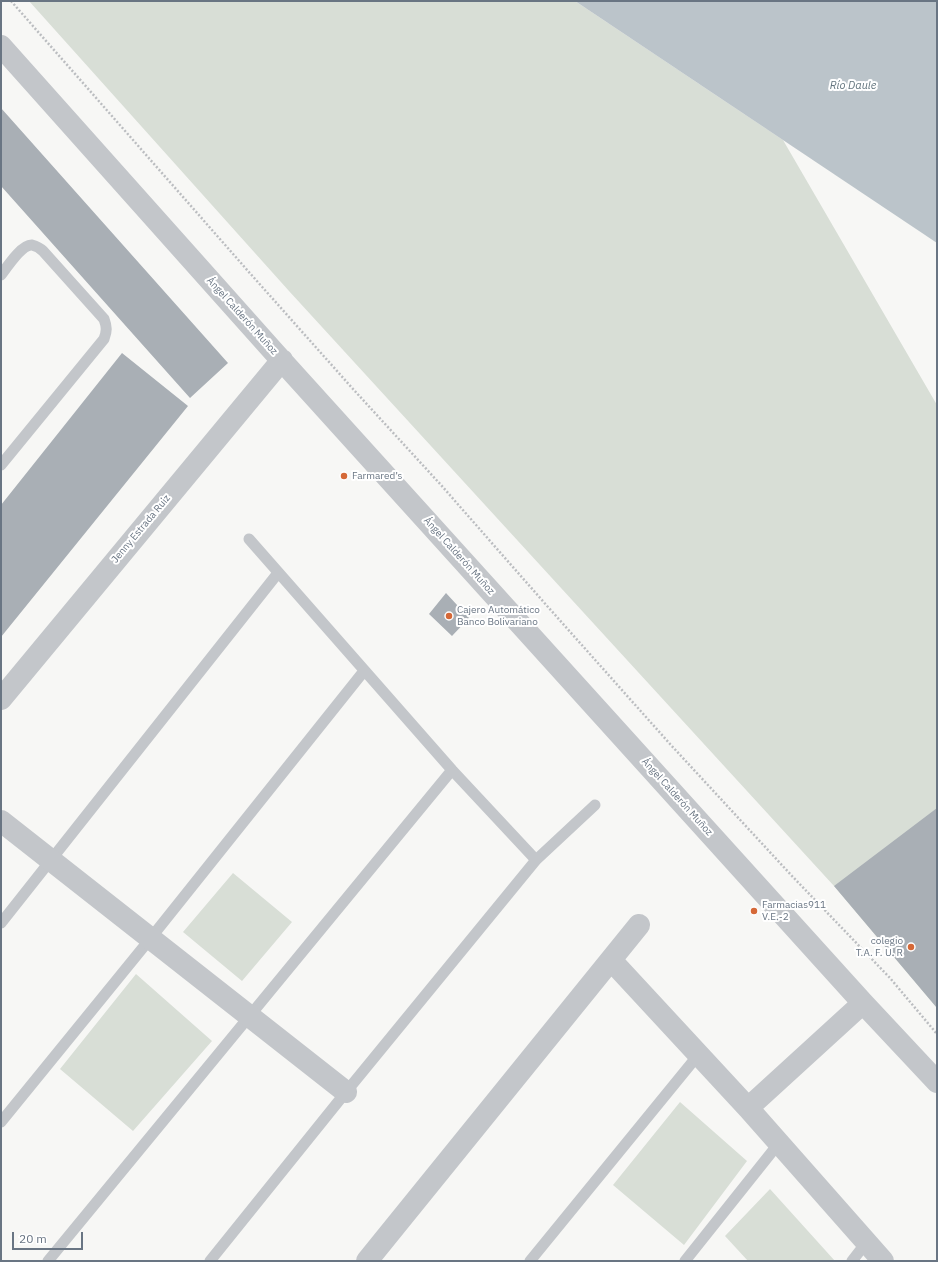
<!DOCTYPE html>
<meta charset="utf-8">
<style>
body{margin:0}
#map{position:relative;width:938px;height:1262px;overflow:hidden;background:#f7f7f5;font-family:"IBM Plex Sans",sans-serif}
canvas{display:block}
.frame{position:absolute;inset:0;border:2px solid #697583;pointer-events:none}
.scale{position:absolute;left:12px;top:1232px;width:71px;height:18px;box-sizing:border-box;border:2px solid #697583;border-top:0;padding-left:5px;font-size:12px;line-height:14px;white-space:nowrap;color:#697583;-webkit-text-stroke:3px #fff;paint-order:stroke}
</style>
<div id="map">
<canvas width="938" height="1262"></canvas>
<div class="frame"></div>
<div class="scale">20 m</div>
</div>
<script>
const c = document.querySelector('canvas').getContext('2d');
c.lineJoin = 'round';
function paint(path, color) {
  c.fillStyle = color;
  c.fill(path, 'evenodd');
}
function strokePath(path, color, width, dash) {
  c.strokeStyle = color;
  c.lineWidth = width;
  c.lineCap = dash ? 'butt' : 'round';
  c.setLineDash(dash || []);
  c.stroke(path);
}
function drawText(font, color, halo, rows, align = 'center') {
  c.font = font + ' "IBM Plex Sans",sans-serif';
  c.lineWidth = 4;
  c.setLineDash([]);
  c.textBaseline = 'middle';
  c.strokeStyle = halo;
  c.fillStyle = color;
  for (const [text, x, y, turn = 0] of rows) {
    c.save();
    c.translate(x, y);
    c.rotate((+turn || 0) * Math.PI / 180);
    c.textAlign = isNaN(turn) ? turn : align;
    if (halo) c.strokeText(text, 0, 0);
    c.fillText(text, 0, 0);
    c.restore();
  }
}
const green = new Path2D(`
 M29,1h546l208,139 154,265v603l-103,-122 -545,-595z
 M233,873l59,49 -50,59 -59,-49z
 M136,974l76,67 -79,90 -73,-62z
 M680,1102l67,59 -63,84 -71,-60z
 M770,1189l65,72h-87l-23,-25z`);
const water = new Path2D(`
 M575,1h362v242z`);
const building = new Path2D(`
 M1,108l227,255 -38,35 -189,-212z
 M122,353l66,53 -187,231v-132z
 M446,593l23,25 -17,18 -23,-22z
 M937,808v200l-103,-122z`);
const path = new Path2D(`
 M11,1l237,270 105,118 88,96 107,122 122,137 122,132 98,102 47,56`);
const service = new Path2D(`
 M1,275c6,-8 21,-31 31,-30 4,1 8,3 11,6l61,68c3,8 3,12 0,20l-103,126
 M249,539l203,231 84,90
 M1,923l277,-350
 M1,1122l149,-183 214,-268
 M48,1261l404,-491
 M210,1261l136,-169 190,-232 59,-55
 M530,1261l169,-207
 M685,1261l94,-118
 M852,1261l14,-18`);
const minor = new Path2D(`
 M1,46l273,306 589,651 74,79
 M1,699l281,-339
 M1,821l345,271
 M611,960l137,148 135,153
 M748,1108l115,-105
 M367,1261l272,-336`);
const markers = [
 [344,476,4,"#d56837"],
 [449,616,4,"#d56837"],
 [754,911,4,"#d56837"],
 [911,947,4,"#d56837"]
];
const streetNames = [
 ["Ángel Calderón Muñoz",242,316,48],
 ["Jenny Estrada Ruiz",141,529,-50],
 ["Ángel Calderón Muñoz",459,556,48],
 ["Ángel Calderón Muñoz",677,797,48]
];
const poiNames = [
 ["Farmared’s",352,476],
 ["Cajero Automático",457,610],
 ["Banco Bolivariano",457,622],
 ["Farmacias911",762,905],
 ["V.E.-2",762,917],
 ["colegio",903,941,"right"],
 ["T.A. F. U. R",903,953,"right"]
];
const waterNames = [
 ["Río Daule",853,86]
];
paint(green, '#d8ded6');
paint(water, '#bbc4ca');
paint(building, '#a9afb5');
strokePath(path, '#bbbdc0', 2.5, [2, 2]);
strokePath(service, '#c3c6ca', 11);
strokePath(minor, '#c3c6ca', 22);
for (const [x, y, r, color] of markers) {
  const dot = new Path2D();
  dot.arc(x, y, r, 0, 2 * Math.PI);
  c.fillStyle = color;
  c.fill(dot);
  strokePath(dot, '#fff', 1.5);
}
drawText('10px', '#697583', '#fff', streetNames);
drawText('10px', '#697583', '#fff', poiNames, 'left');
drawText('italic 11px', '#64767f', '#fff', waterNames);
</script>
